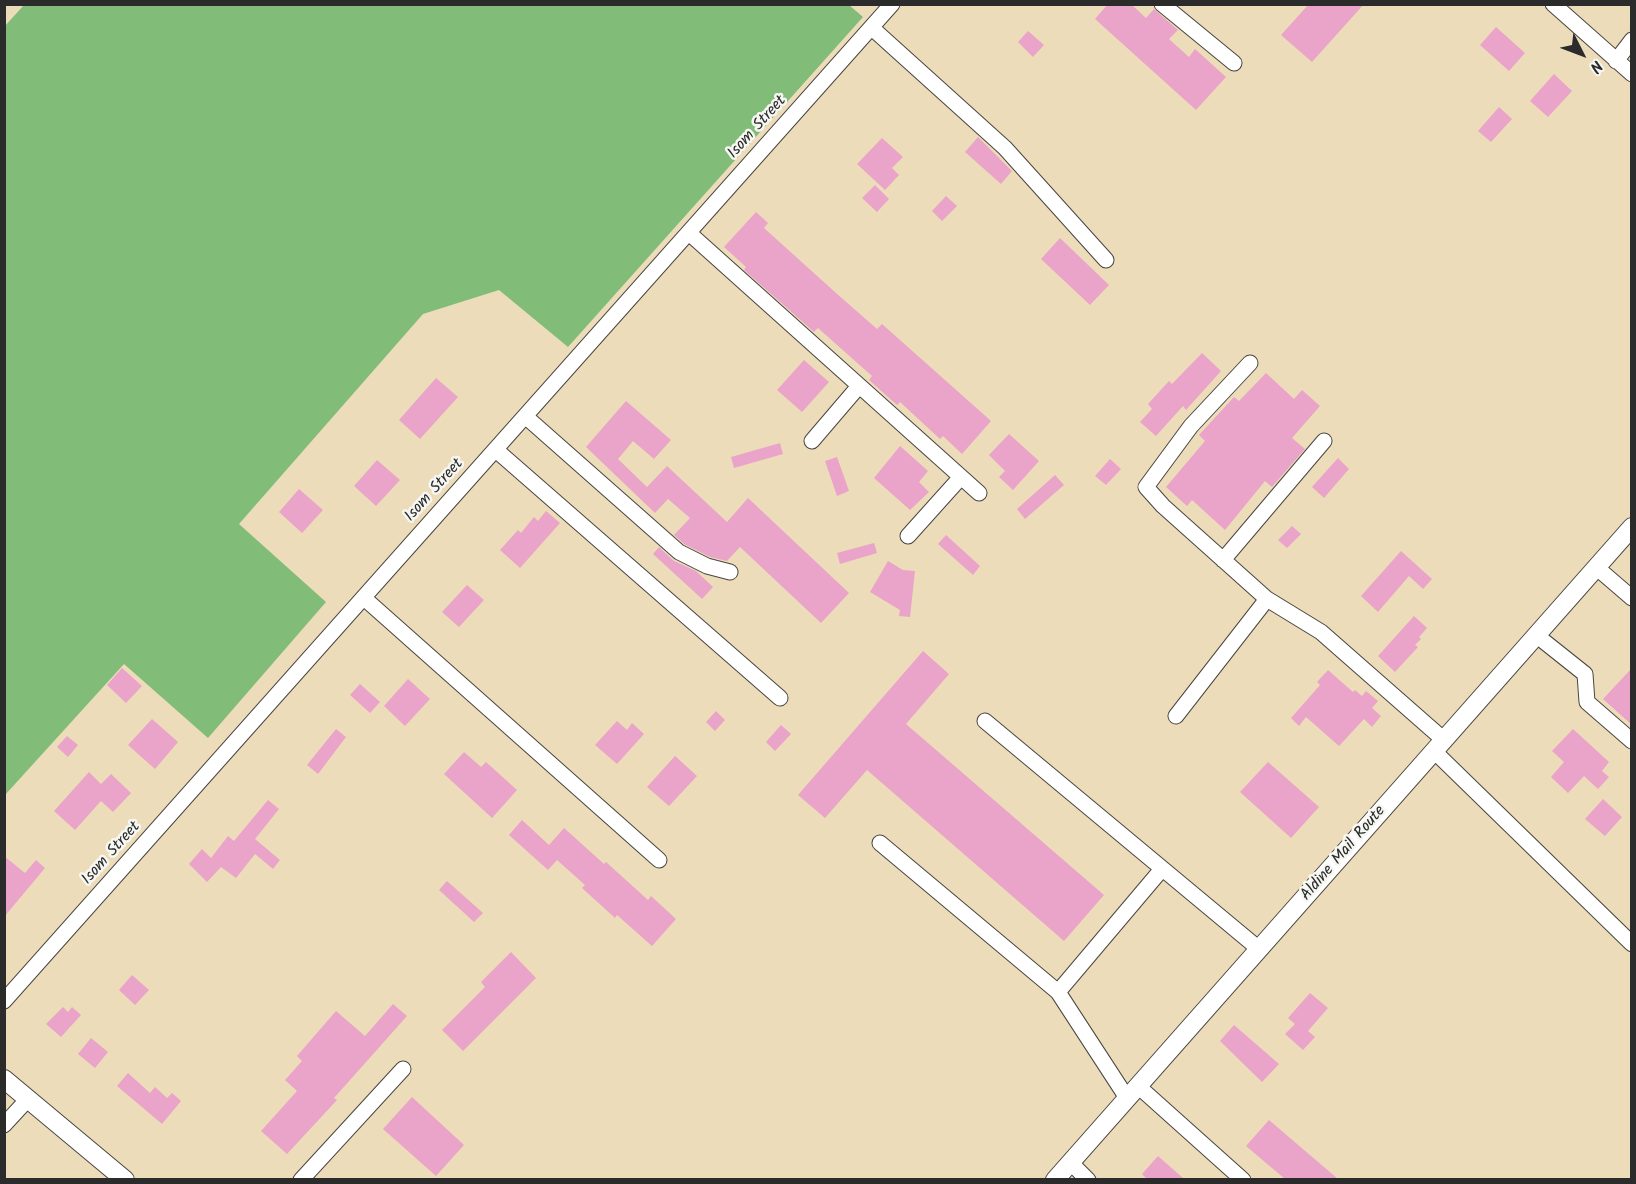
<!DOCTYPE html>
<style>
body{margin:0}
#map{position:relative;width:1636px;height:1184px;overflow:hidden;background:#eddcb9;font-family:Kalam,sans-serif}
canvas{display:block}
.frame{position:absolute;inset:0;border:6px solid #2b2b2b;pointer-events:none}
.north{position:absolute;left:1552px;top:24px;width:60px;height:60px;-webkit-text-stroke:4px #f6f6f2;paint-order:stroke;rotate:132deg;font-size:16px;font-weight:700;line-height:24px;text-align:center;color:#2b2b2b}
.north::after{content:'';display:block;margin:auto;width:21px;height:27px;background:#2b2b2b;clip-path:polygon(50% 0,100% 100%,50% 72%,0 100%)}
</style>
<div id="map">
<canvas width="1636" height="1184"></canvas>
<div class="frame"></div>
<div class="north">N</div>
</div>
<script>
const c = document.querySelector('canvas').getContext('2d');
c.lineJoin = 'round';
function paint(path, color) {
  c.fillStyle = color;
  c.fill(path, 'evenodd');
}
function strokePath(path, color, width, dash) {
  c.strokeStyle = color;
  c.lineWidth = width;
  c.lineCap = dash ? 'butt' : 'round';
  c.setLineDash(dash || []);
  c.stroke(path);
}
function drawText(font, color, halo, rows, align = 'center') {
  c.font = font + ' Kalam,sans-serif';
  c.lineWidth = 5;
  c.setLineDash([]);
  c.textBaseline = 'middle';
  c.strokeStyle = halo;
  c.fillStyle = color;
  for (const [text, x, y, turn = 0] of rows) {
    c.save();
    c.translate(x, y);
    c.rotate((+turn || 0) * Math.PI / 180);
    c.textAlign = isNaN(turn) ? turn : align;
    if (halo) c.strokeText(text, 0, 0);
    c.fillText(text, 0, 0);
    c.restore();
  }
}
const forest = new Path2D(`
 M849,5l14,12 -295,330 -69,-57 -76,24 -184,210 87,78 -118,136 -84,-74 -119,131 -1,-768 20,-22z`);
const building = new Path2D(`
 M1108,4h23l15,14 8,-9 24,21 -9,9 20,18 6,-8 31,28 -30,33 -101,-91z
 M1309,4h55l-52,58 -31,-27z
 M1496,27l29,26 -16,18 -29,-26z
 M1028,31l16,14 -11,12 -15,-15z
 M1554,74l18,17 -24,26 -18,-16z
 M1499,107l13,12 -21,23 -13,-11z
 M978,137l34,34 -11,13 -36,-32z
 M882,138l21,19 -11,11 7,7 -14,15 -28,-26z
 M875,185l14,14 -12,13 -15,-14z
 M946,196l11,10 -15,15 -10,-10z
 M756,212l12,11 -4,5 72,65 41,36 5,-5 109,97 -29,33 -19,-18 -3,3 -40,-37 -3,3 -28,-25 3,-4 -54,-48 -4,4 -70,-62 2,-3 -22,-20z
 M1060,238l49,47 -19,20 -49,-46z
 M1202,353l19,18 -35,39 -3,-4 -27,30 -16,-14 12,-13 -4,-5 21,-23 3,3z
 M804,360l25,22 -27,30 -25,-22z
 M1266,373l28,26 8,-9 18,16 -28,32 13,11 -33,38 -7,-6 -40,49 -33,-30 -5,6 -21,-19 39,-46 -6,-6 35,-38 5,4z
 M436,378l22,19 -38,42 -21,-19z
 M626,401l45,39 -17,19 -21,-18 -15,18 29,28 20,-21 60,56 21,-24 101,95 -28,30 -81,-76 -13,14 -17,-4 -26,-13 -10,-9 16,-17 -22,-19 -13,14 -69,-66z
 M1009,434l30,27 -26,29 -14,-13 6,-6 -16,-16z
 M780,443l3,11 -49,14 -3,-11z
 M900,446l28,25 -9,11 10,10 -19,18 -36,-32z
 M837,457l12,34 -12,5 -12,-35z
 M1338,458l11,11 -25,29 -12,-11z
 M1110,459l11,10 -15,16 -11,-9z
 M377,460l23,20 -24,26 -22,-20z
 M1055,475l9,10 -39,34 -8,-10z
 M299,489l24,21 -21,23 -23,-21z
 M546,511l14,12 -40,45 -20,-18 18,-20 3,3 13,-16 4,4z
 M1292,526l9,8 -14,14 -9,-8z
 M946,535l34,31 -7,9 -35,-31z
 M874,543l3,10 -37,11 -3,-11z
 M659,547l15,14 22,10 17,16 -11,12 -49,-45z
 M1401,551l31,28 -9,10 -14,-13 -31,36 -17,-16z
 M888,561l15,9 12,1 -5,46 -11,-1 1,-6 -30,-18z
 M467,585l17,15 -25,27 -17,-15z
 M1414,616l13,12 -8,9 2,2 -6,6 3,2 -23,25 -17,-16z
 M923,651l26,23 -43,50 198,171 -40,46 -197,-171 -42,48 -27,-23z
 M122,668l20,18 -16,17 -19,-18z
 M1632,668v57l-29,-26z
 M1328,670l25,22 2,-2 7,6 4,-5 12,10 -6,7 9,8 -9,11 -8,-8 -25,27 -33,-29 -7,9 -8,-8 29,-33 -3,-3z
 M408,679l22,20 -25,27 -21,-20z
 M360,684l20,18 -10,11 -20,-18z
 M716,711l9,9 -10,11 -9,-9z
 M152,719l26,23 -23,27 -27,-24z
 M617,721l10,9 5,-7 12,11 -27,30 -22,-19z
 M781,725l10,9 -16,17 -9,-9z
 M336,729l10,8 -28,37 -11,-9z
 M1573,729l36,33 -7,9 7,6 -11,12 -14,-13 -16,17 -17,-16 13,-15 -12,-11z
 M67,736l11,9 -10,12 -11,-10z
 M464,752l17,15 5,-5 31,28 -25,28 -48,-44z
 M675,756l22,20 -28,30 -22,-19z
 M1268,762l51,45 -28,31 -51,-46z
 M89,772l12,12 10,-10 20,19 -18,19 -12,-11 -26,29 -21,-19z
 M1603,799l19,18 -17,19 -20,-17z
 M268,800l11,9 -24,30 25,21 -7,9 -18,-15 -19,24 -15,-11 -14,15 -18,-18 13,-15 9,9 17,-22 6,5z
 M522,820l27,25 15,-17 40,36 2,-2 42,38 3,-4 25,23 -24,27 -35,-31 -2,3 -33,-30 3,-3 -28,-25 -9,10 -39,-35z
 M4,856l21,17 11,-13 9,8 -41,49z
 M447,881l36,32 -9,9 -35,-32z
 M511,952l25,26 -73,73 -21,-21 43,-43 -4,-5z
 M132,975l17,15 -14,15 -16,-15z
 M1310,993l18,15 -20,23 7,6 -12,13 -18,-16 10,-10 -7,-6z
 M393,1004l14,12 -73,82 3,2 -50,54 -26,-23 36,-40 -12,-11 17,-19 -5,-5 39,-45 29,25z
 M63,1007l5,5 4,-5 9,8 -20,22 -15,-13z
 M1234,1025l45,39 -17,18 -42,-41z
 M91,1038l17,14 -13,16 -17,-14z
 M128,1073l22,20 5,-6 12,11 5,-5 9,8 -19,23 -45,-38z
 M412,1097l52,48 -28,31 -53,-47z
 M1269,1120l69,59h-53l-39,-33z
 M1158,1156l26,23h-37l-5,-5z`);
const minor = new Path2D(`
 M1162,4l72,59
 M1553,4l79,70
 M872,28l133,120 101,112
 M1616,61l16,-21
 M689,233l290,260
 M1250,363l-59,63 -45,61 17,19 104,93 54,33 123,108
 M525,416l154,136 28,14 23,6
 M812,441l47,-55
 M496,450l284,248
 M908,536l53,-59
 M1223,560l101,-119
 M1596,567l36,31
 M364,598l295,262
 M1536,635l49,39 2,28 45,39
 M1176,716l91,-117
 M985,721l274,228
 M1434,751l198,193
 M880,843l178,149 69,106
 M1058,992l104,-123
 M4,1001l888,-997
 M1138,1086l105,94
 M4,1125l24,-26
 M1071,1163l17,17
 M301,1180l102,-111`);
const major = new Path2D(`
 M4,1079l121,101
 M1055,1180l577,-653`);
const streetNames = [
 ["Isom Street",758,128,-48],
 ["Isom Street",435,491,-48],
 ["Isom Street",112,854,-48],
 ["Aldine Mail Route",1344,854,-49]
];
paint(forest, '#82bc79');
paint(building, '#eaa3c9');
strokePath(minor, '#484640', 17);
strokePath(major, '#484640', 20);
strokePath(minor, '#fff', 15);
strokePath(major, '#fff', 18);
drawText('16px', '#2b2b2b', '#f6f6f2', streetNames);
</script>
